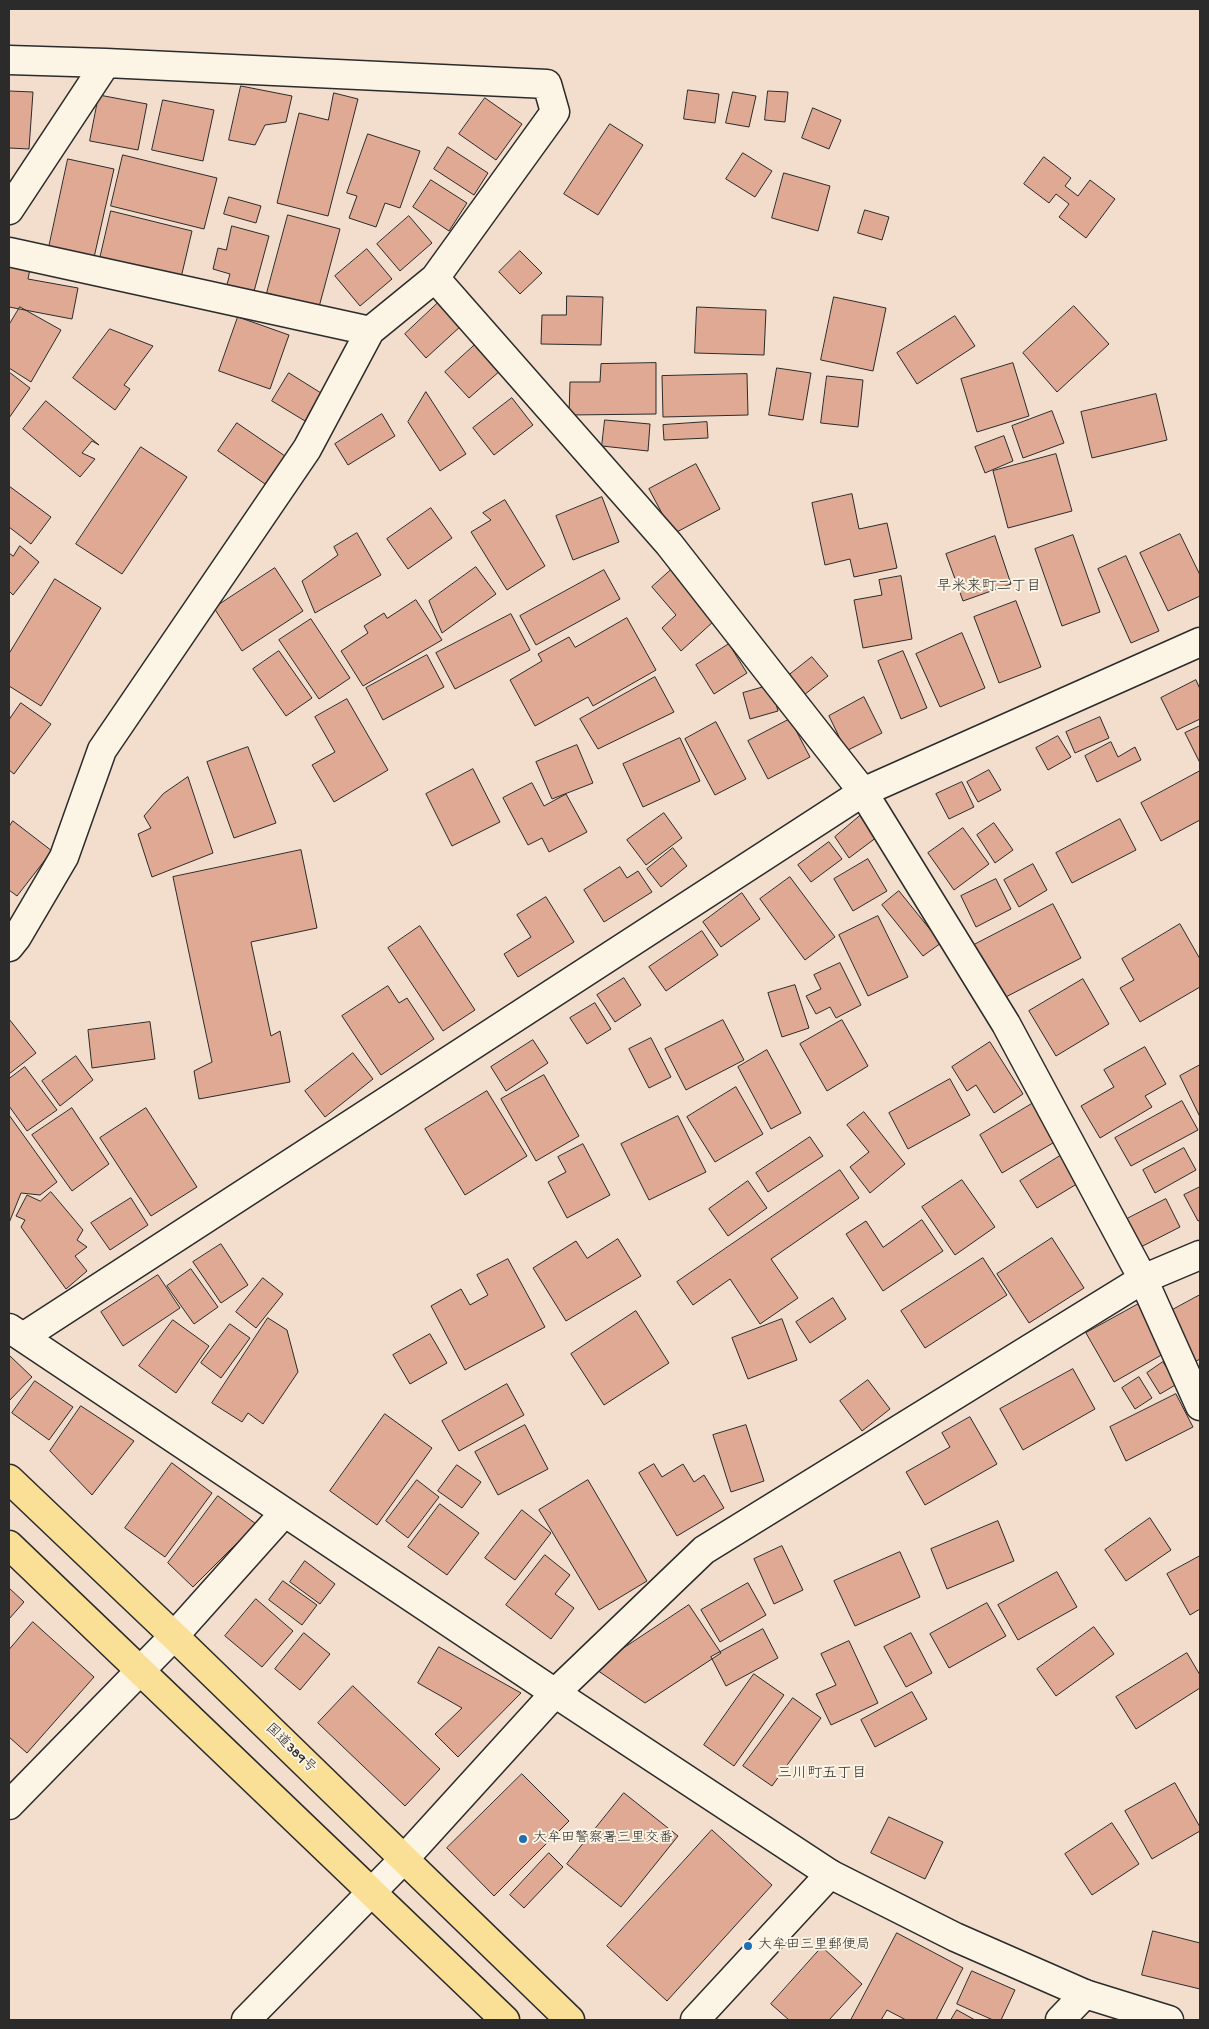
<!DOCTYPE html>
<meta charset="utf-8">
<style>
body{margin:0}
#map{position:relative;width:1209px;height:2029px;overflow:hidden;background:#f3decd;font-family:"Gochi Hand",sans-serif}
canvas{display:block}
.frame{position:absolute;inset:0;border:10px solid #2b2b2b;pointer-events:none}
</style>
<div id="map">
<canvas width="1209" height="2029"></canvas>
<div class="frame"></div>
</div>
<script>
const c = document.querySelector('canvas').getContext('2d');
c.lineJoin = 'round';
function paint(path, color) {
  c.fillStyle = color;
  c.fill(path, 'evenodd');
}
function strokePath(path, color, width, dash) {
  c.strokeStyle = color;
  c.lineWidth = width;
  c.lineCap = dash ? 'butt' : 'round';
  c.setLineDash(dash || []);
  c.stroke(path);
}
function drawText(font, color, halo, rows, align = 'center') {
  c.font = font + ' "Gochi Hand","Klee One",sans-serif';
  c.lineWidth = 4;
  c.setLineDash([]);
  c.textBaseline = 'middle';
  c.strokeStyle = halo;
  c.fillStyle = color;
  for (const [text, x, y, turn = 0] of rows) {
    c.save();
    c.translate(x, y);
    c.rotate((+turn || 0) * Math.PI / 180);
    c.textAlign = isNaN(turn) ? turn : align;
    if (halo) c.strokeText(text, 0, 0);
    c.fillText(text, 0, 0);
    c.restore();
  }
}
const building = new Path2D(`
 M241,86l51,10 -6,26 -21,3 -10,20 -26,-5z
 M688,90l31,4 -4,29 -31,-4z
 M9,91l24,1 -4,57 -20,-1z
 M768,91l20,1 -3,30 -20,-2z
 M733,92l23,4 -7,31 -23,-4z
 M334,93l24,6 -30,117 -51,-13 22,-90 29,7z
 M99,95l48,9 -9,46 -48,-9z
 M485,98l37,26 -26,36 -37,-26z
 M163,100l51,10 -11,51 -51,-11z
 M813,108l28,12 -12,29 -27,-11z
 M610,124l33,21 -45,70 -34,-21z
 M368,134l52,17 -20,57 -15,-5 -9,24 -27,-9 8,-22 -10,-3z
 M448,147l40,26 -14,22 -40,-26z
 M743,153l29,18 -17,26 -29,-18z
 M123,155l94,23 -13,51 -93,-23z
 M1044,157l27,21 -6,8 13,10 12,-16 25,19 -29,39 -27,-21 10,-13 -13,-10 -7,9 -25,-19z
 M68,159l46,10 -21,93 -45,-10z
 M784,173l46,13 -12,45 -46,-13z
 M431,180l36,23 -18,28 -36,-24z
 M229,197l32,9 -5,17 -32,-9z
 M865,210l24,7 -7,23 -24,-7z
 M111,211l81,20 -12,51 -81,-19z
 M288,215l52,14 -21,78 -52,-14z
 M409,216l23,27 -32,28 -23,-27z
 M232,226l37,10 -16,59 -27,-7 4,-14 -17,-5 5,-21 8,2z
 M367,249l25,30 -32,27 -25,-30z
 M520,251l22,22 -22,21 -21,-22z
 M9,260l22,4 -3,15 50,9 -6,31 -63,-12z
 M567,296l36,1 -2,48 -60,-1 1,-29h24z
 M834,297l52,11 -13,63 -52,-11z
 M440,301l22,24 -36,33 -21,-24z
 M1074,306l35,38 -52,48 -34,-39z
 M20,307l41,23 -30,52 -22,-14v-43z
 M697,307l69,3 -2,45 -69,-2z
 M955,316l20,30 -58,38 -20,-31z
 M238,317l51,18 -19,54 -51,-18z
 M110,329l43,17 -29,39 6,4 -15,21 -42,-32z
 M477,343l24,27 -32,28 -24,-26z
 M656,363v51l-87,1 1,-33h30l1,-18z
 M1013,363l16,53 -52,16 -16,-53z
 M777,368l34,5 -8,47 -34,-5z
 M9,372l21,16 -21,30z
 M289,373l32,20 -16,28 -33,-20z
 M747,374l1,41 -85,2 -1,-41z
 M827,376l36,4 -5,47 -37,-4z
 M426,392l40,62 -26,17 -32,-49z
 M1156,394l11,46 -75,18 -11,-46z
 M512,398l21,27 -39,30 -21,-27z
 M46,401l53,44 -7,-4 -10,12 13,6 -15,18 -57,-48z
 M1052,411l12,32 -41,15 -11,-32z
 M382,414l13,22 -47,29 -13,-21z
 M605,420l45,4 -2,27 -46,-5z
 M707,422l1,16 -44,2 -1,-15z
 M237,423l48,33 -20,28 -47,-33z
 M1004,436l9,25 -28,12 -10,-26z
 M141,447l46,30 -65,97 -46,-30z
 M1056,454l16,57 -64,17 -15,-57z
 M696,464l24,45 -47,25 -24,-45z
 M9,486l42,31 -20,27 -22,-17z
 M852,494l7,35 28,-6 10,45 -43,9 -4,-18 -25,6 -13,-62z
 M602,497l17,45 -46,18 -17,-44z
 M505,500l40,66 -38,24 -36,-58 20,-12 -8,-7z
 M431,508l21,30 -44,31 -21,-30z
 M357,533l24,42 -66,38 -13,-32 36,-26 -4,-8z
 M1180,534l20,41v21l-32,15 -28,-58z
 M1073,535l27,77 -38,14 -27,-77z
 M995,536l16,48 -48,17 -17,-47z
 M20,546l19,16 -26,33 -4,-4v-38l4,3z
 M1126,556l33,75 -28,12 -33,-74z
 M476,567l20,27 -54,39 -13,-32z
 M275,568l28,43 -61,40 -28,-43z
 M604,570l16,29 -84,46 -16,-29z
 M671,570l43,51 -33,30 -19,-23 14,-13 -24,-28z
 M901,576l11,63 -49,9 -9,-48 28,-5 -3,-15z
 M55,579l46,29 -60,98 -32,-20v-32z
 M416,600l26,40 -79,46 -22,-35 27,-18 -4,-7 20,-13 3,5z
 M1016,601l25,66 -42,16 -25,-66z
 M511,614l19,36 -75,39 -19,-36z
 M627,618l29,52 -63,36 -5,-9 -53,29 -25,-46 32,-19 -4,-7 31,-17 6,10z
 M311,619l39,59 -31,21 -40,-59z
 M962,633l23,55 -45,19 -24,-53z
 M729,644l18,29 -33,21 -18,-29z
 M279,651l33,47 -26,18 -33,-47z
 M903,651l24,57 -26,11 -23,-58z
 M427,655l17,32 -61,33 -17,-32z
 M812,657l16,19 -24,19 -16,-19z
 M655,677l19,35 -76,37 -18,-30z
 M1196,680l4,9v30l-23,11 -16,-32z
 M771,685l7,26 -28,8 -7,-26z
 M864,697l18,36 -36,18 -17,-35z
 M347,699l41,71 -54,32 -22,-37 23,-13 -20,-35z
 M21,703l30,21 -37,50 -5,-4v-50z
 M1100,717l9,21 -34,15 -9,-21z
 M790,719l20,38 -42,22 -20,-38z
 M716,722l30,57 -31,16 -30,-56z
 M1200,726v37l-15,-30z
 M1058,736l13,21 -23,13 -12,-22z
 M680,738l20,43 -57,26 -20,-43z
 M1111,742l7,15 17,-10 6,13 -44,22 -12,-26z
 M577,745l16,38 -41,16 -16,-37z
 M248,747l28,76 -42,15 -27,-76z
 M473,769l27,53 -48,24 -26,-52z
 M989,770l12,20 -23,12 -11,-20z
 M1200,771v49l-39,21 -20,-38z
 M188,777l25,76 -61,24 -14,-43 13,-6 -7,-12 19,-22z
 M962,782l12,25 -25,12 -13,-25z
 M532,783l12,23 22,-12 21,38 -38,20 -7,-14 -14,7 -25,-47z
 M664,813l18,25 -36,27 -19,-25z
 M861,815l16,22 -28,21 -14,-21z
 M1120,819l16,31 -64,33 -16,-30z
 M13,821l39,30 -35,45 -8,-6v-63z
 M994,823l19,27 -18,13 -18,-28z
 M963,828l26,36 -35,26 -26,-37z
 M829,842l13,17 -31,23 -13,-17z
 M673,848l14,18 -26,21 -14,-18z
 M301,850l16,78 -66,14 20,94 9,-5 10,51 -91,17 -5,-28 18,-9 -39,-185z
 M868,859l19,32 -34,20 -19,-32z
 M1033,864l14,26 -28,17 -15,-27z
 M620,867l7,11 11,-7 14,21 -48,30 -20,-32z
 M790,877l45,60 -30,23 -45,-61z
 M996,879l15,30 -35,18 -15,-31z
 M899,891l42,52 -18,13 -41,-51z
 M742,893l18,26 -39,28 -18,-25z
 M546,897l28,45 -56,35 -14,-23 27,-17 -14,-22z
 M1053,904l28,54 -81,42 -28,-54z
 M878,916l30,61 -40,19 -29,-61z
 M1180,924l20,35v28l-60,35 -20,-34 14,-8 -12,-21z
 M420,926l55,84 -32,21 -55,-83z
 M702,931l16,24 -52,36 -17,-24z
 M840,963l21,42 -25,13 -6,-11 -14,7 -10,-18 15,-7 -7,-14z
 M624,978l17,27 -26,17 -18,-27z
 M1083,979l26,45 -53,32 -27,-45z
 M795,985l14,43 -27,9 -14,-44z
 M388,986l11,17 8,-5 27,41 -53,36 -39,-59z
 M595,1003l16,26 -24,15 -17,-26z
 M9,1019l27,34 -27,21z
 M723,1020l21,40 -58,30 -21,-41z
 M842,1020l26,46 -41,25 -27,-47z
 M150,1022l5,37 -63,9 -4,-38z
 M651,1038l20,39 -22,11 -20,-39z
 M533,1040l15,23 -42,28 -15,-24z
 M990,1042l33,52 -29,19 -18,-28 -9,6 -15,-24z
 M1145,1047l21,37 -21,12 7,11 -52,31 -19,-32 33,-19 -10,-17z
 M767,1050l34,63 -30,16 -33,-62z
 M353,1053l20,26 -48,38 -20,-26z
 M76,1056l17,24 -33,26 -18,-25z
 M1200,1065v52l-20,-41z
 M25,1067l32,43 -30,21 -18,-25v-27z
 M544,1075l35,61 -43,25 -35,-62z
 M950,1079l20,36 -62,34 -19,-36z
 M736,1087l27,47 -48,28 -28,-45z
 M487,1091l40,65 -62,39 -40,-66z
 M1182,1101l16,29 -67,36 -16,-28z
 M1035,1102l23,38 -56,33 -22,-38z
 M72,1108l37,56 -37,27 -40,-56z
 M146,1108l51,79 -46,29 -51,-78z
 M864,1112l41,52 -35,29 -20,-26 19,-15 -22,-27z
 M9,1115l48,67 -17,13 -19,-2 -12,30z
 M678,1116l28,56 -57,28 -28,-56z
 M810,1137l13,19 -55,36 -12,-19z
 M583,1144l27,51 -43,23 -19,-36 18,-10 -8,-15z
 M1184,1148l12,22 -41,23 -12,-23z
 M1068,1151l17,28 -48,29 -17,-27z
 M840,1170l19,28 -88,61 27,39 -38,26 -30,-45 -37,26 -16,-23z
 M962,1180l33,47 -40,28 -33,-48z
 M748,1181l19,27 -39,28 -19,-27z
 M1200,1187v33l-2,1 -14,-26z
 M51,1192l32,38 -6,10 10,7 -12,9 12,15 -21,18 -45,-62 4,-7 -9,-4 11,-21 13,6z
 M131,1198l17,27 -38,25 -19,-27z
 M1166,1199l14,28 -51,26 -14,-28z
 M922,1220l21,31 -60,40 -37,-57 20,-13 17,26z
 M1052,1238l32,50 -55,35 -32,-49z
 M618,1239l23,37 -75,45 -33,-53 43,-27 11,17z
 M221,1244l27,41 -27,18 -28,-41z
 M983,1258l24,37 -82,53 -24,-37z
 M508,1259l37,68 -80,43 -34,-64 30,-17 9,16 18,-10 -11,-20z
 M191,1269l27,38 -24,17 -27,-38z
 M158,1275l22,33 -57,38 -22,-34z
 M263,1278l20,16 -27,34 -20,-16z
 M1200,1295v64l-9,5 -26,-50z
 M833,1298l13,21 -36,24 -14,-21z
 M1144,1301l28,48 -58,33 -28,-49z
 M636,1311l33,52 -65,42 -33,-51z
 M268,1318l19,12 11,42 -35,52 -15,-11 -6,9 -30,-19z
 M782,1319l15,41 -49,19 -16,-41z
 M173,1320l36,26 -33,47 -37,-27z
 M230,1324l20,14 -29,40 -20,-15z
 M430,1334l17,29 -37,21 -17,-29z
 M9,1355l23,22 -23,24z
 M1163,1362l14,22 -17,10 -13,-21z
 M1073,1369l22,40 -72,41 -23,-41z
 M1139,1377l13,21 -17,11 -13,-21z
 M868,1380l22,29 -28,22 -22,-30z
 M35,1381l38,26 -24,33 -37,-27z
 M507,1384l17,31 -65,36 -17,-30z
 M1176,1394l17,33 -67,34 -16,-34z
 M81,1406l53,35 -42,54 -42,-44z
 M385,1414l47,34 -55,77 -47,-34z
 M970,1417l27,47 -72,41 -19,-33 44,-25 -8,-14z
 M525,1425l23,44 -50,26 -23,-43z
 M746,1425l18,56 -33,11 -18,-57z
 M172,1463l40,30 -47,64 -40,-29z
 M654,1464l8,13 21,-13 11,18 10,-7 20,33 -47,28 -38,-63z
 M457,1465l24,17 -19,26 -24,-17z
 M417,1480l22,17 -31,41 -22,-17z
 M588,1480l59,101 -48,29 -60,-100z
 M218,1496l38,28 -63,63 -25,-24z
 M440,1504l39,29 -32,42 -39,-28z
 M522,1510l29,23 -36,47 -30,-22z
 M1150,1518l21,32 -45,31 -21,-31z
 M998,1521l16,40 -67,28 -16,-40z
 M782,1546l21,44 -29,14 -20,-45z
 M900,1552l20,45 -65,29 -21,-45z
 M545,1555l25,20 -15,19 19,14 -23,31 -45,-34z
 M1200,1556v53l-10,6 -23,-41z
 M305,1561l30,23 -15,20 -30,-22z
 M1057,1572l20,35 -59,33 -20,-35z
 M283,1581l34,24 -15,20 -33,-25z
 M748,1583l18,32 -46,27 -19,-32z
 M9,1588l15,14 -15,17z
 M256,1599l37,32 -31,36 -37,-31z
 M987,1603l19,33 -57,32 -19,-34z
 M689,1605l32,48 -76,50 -51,-35z
 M33,1622l61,55 -67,76 -18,-16v-87z
 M1094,1627l20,27 -58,42 -19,-27z
 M763,1629l15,29 -52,28 -15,-29z
 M304,1633l26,21 -30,36 -25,-21z
 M911,1633l21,40 -26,14 -22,-40z
 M849,1641l29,62 -47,22 -15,-31 20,-9 -15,-31z
 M439,1647l82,46 -63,64 -23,-23 27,-26 -44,-25z
 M1187,1653l13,22v13l-64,41 -20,-32z
 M754,1674l30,21 -50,71 -30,-21z
 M353,1686l87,83 -35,37 -87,-83z
 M912,1692l15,27 -52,28 -14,-27z
 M793,1698l28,20 -49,68 -29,-20z
 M522,1774l47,47 -75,75 -47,-48z
 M1175,1783l25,44v4l-48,28 -27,-48z
 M624,1793l54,43 -57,71 -54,-43z
 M889,1817l54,25 -18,37 -54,-26z
 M1112,1823l27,41 -47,31 -27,-41z
 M712,1830l60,55 -105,116 -60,-55z
 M549,1853l14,14 -39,41 -14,-13z
 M1153,1931l47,12v46l-58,-14z
 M897,1933l66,35 -27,52h-30l-19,-10 -6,10h-30z
 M822,1947l40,37 -33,36h-40l-18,-16z
 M972,1971l43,19 -14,30h-8l-36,-16z
 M957,2010l18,10h-24z`);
const street = new Path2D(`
 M9,60l97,3 441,21 8,28 -120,166 -65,53 -63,118 -205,301 -38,107 -47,80 -8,10
 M9,210l97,-147
 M9,252l361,79
 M435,278l234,266 194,248 143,232 137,255 57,127
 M23,1337l840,-545 337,-150
 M9,1805l165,-169 110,-123
 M246,2020l158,-161 151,-166 149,-143 439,-271 57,-24
 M695,2020l135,-146
 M1060,2020l25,-26`);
const secondary = new Path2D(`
 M9,1328l546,365 275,181 125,63 130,57 84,26`);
const highway = new Path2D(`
 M9,1479l165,157 396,384
 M9,1545l496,475`);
const markers = [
 [523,1839,5,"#1f6fb2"],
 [748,1946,5,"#1f6fb2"]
];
const streetNames = [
 ["国道389号",290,1749,44]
];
const poiNames = [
 ["大牟田警察署三里交番",533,1839],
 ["大牟田三里郵便局",758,1946]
];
const neighbourhoodNames = [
 ["早米来町二丁目",989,588],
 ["三川町五丁目",822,1775]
];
paint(building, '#dfa994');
strokePath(building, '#2b2b2b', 1);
strokePath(street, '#2b2b2b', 31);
strokePath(secondary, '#2b2b2b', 31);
strokePath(highway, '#2b2b2b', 31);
strokePath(street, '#fcf5e5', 28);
strokePath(secondary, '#fcf5e5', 28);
strokePath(highway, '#fadf96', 28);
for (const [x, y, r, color] of markers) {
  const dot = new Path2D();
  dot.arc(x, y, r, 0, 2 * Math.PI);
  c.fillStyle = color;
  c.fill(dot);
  strokePath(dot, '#fcf5e5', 2);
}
drawText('14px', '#2b2b2b', '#fcf5e5', streetNames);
drawText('14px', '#2b2b2b', '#fcf5e5', poiNames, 'left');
drawText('15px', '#2b2b2b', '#fcf5e5', neighbourhoodNames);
</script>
